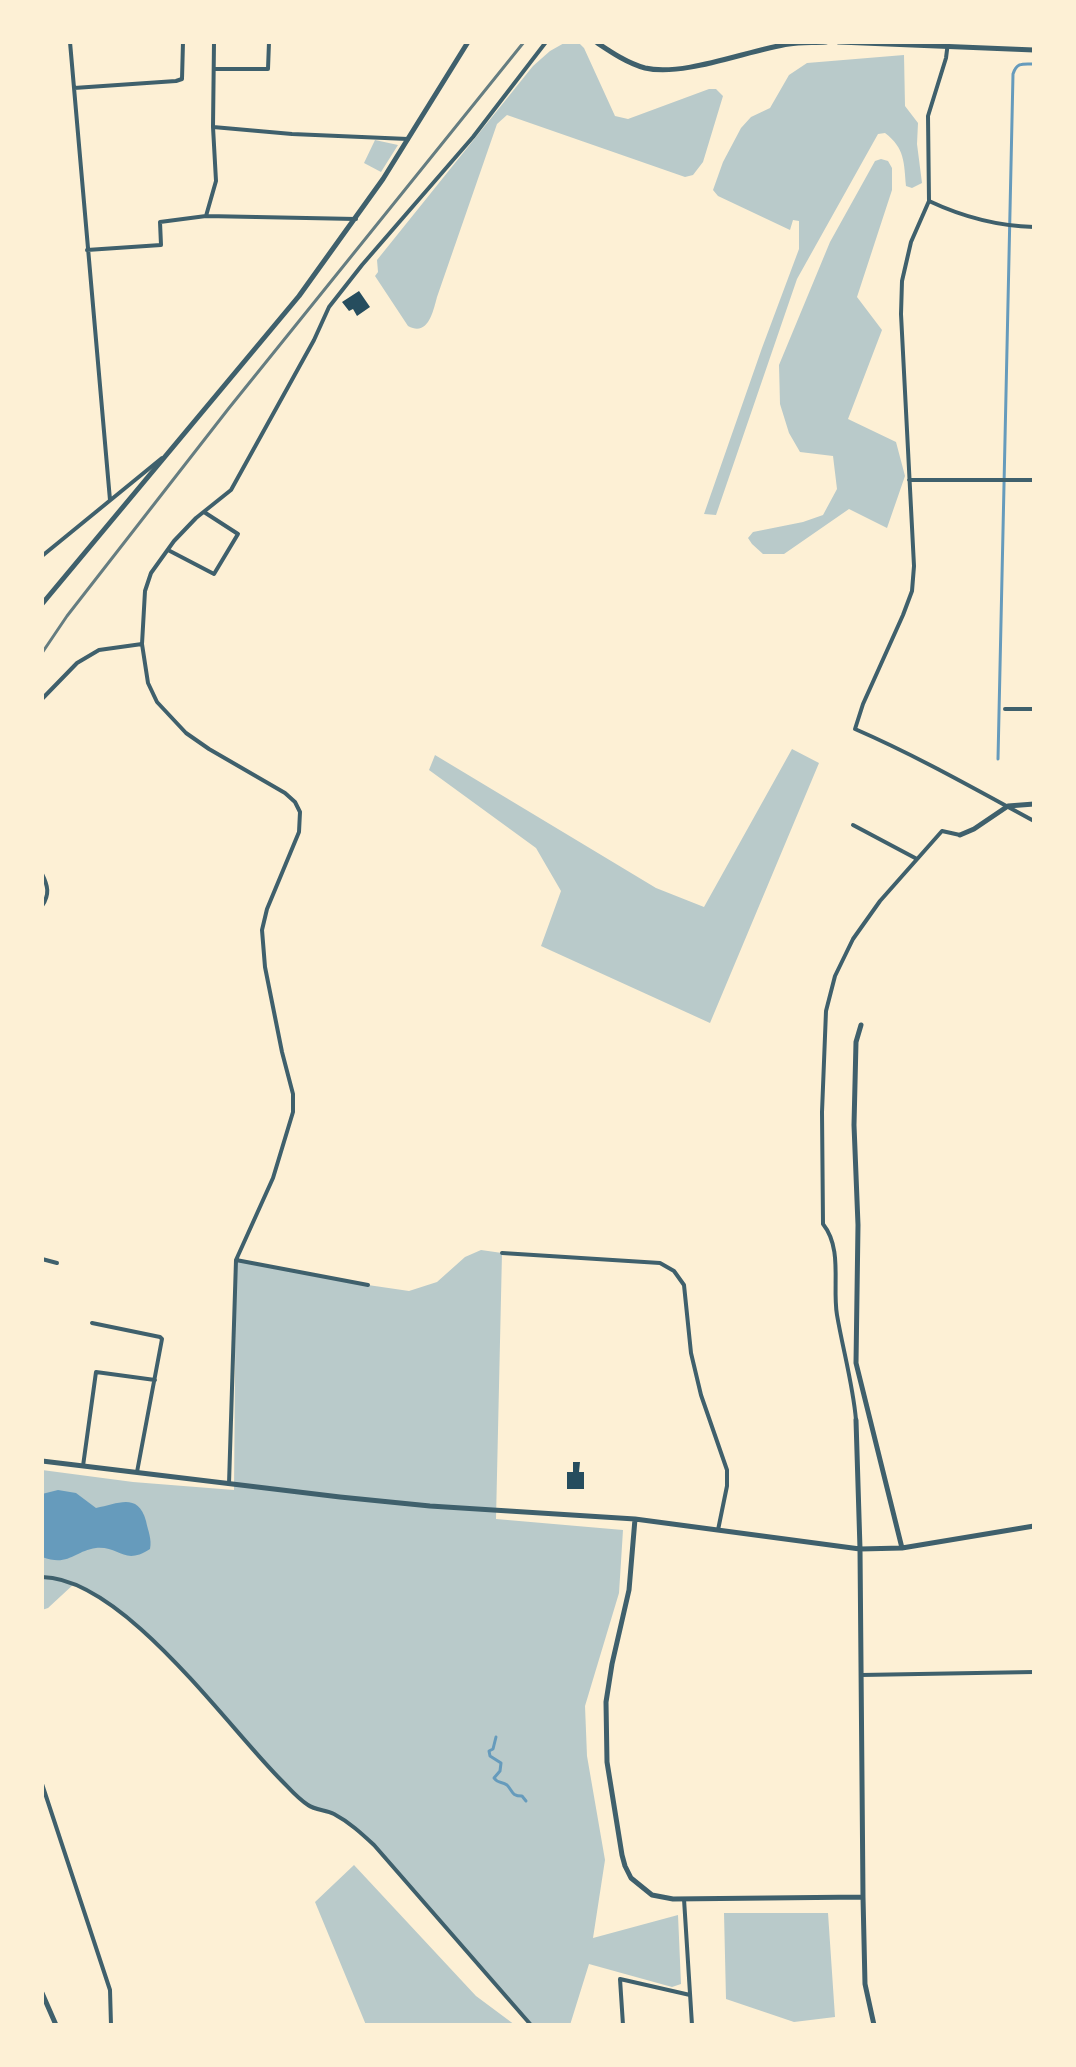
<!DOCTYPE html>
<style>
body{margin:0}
#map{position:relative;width:1076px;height:2067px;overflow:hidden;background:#fdf0d5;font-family:Inter,sans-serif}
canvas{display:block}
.frame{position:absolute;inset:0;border:44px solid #fdf0d5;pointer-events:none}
</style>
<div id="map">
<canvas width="1076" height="2067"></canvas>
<div class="frame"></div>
</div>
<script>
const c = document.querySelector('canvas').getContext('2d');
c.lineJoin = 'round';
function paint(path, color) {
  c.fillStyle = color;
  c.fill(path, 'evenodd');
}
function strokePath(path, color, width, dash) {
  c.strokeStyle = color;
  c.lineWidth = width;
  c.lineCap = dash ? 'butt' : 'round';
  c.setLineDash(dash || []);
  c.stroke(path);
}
const green = new Path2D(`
 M566,42h12l6,6 31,68 13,3 81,-30h7l7,7 -20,66 -10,13 -8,2 -178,-62 -10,9 -60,173c-4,15 -9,40 -29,29l-33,-50 3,-4 -1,-12 156,-194 17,-15z
 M904,55l1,51 13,17 -1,21 5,39 -10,5 -6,-2c-2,-23 -1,-38 -21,-53l-7,1 -81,145 -81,236 -12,-1 58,-166 37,-99v-28l-6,-1 -3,10 -72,-34 -5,-6 10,-28 18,-34 10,-11 19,-9 19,-33 18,-12z
 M375,140l23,5 -17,27 -17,-9z
 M881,159l7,2 4,7v22l-35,107 25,33 -34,89 48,23 9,34 -18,52 -38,-19 -65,45h-21l-11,-10 -4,-6 5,-6 50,-10 20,-7 14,-26 -4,-33 -33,-4 -11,-19 -9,-29 -1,-39 51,-123 45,-81z
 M792,749l27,14 -109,260 -169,-77 20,-55 -25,-43 -107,-78 6,-15 221,133 48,19z
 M481,1250l21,3 -6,266 127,11 -4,63 -34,113 2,50 18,104 -12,78 85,-23 3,69 -9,3 -83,-23 -19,61h-38l-158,-180 -23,-21 -19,-11 -23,-8 -29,-25 -107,-120 -48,-46 -50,-31 -27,25 -6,2v-140l91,12 101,8 2,-230 132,25 41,6 28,-9 28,-25z
 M354,1865l122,131 39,29h-149l-51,-123z
 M724,1913h104l7,104 -41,5 -68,-23z`);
const water = new Path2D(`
 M58,1490l18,3 20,15c22,-4 42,-16 50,13 2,10 6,18 4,28 -26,17 -30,-3 -54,-1 -22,3 -27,19 -54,9v-63z`);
const stream = new Path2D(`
 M998,759l15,-685c4,-12 10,-10 21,-10
 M496,1737l-3,12 -4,2 1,5 11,7 -1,8 -6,7c4,6 8,3 13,7 6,6 4,11 15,11l4,5`);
const building = new Path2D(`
 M359,291l11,16 -13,9 -4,-7 -4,2 -7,-9z
 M573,1462h7l-1,10h5v17h-17v-17h6z`);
const minor = new Path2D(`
 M70,42l40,458
 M948,42l-2,16 -18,58 1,85 -18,41 -9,39 -1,33 13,252 -2,25 -9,24 -40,89 -8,25c62,27 120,60 179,92
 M214,69h54l1,-27
 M74,88l102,-7 6,-2 1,-37
 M213,127l79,7 116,5
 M929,201c34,16 68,25 105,26
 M206,216l10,-35 -3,-54 1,-85
 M87,250l74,-5 -1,-23 46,-6 150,3
 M909,480h125
 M168,550l46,24 24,-40 -34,-22
 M42,556l120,-98
 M42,699l35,-36 22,-13 43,-6
 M1005,709h29
 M853,825l64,34
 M42,874c6,12 8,20 0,32
 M502,1253l158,10 14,8 10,14 7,68 10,42 26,75v16l-9,44
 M42,1259l15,4
 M236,1260l132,25
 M92,1323l68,14 2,2 -25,133
 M856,1420c-3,-35 -13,-70 -19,-105 -5,-29 6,-66 -14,-91l-1,-112 4,-101 9,-35 18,-37 27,-38 62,-70 18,4
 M83,1466l13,-94 59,8
 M229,1484l7,-224 37,-82 20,-66v-18l-11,-42 -17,-85 -3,-37 5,-21 32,-77 1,-20 -5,-10 -10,-9 -76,-44 -23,-16 -29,-31 -9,-19 -6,-39 3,-53 6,-18 23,-32 22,-23 35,-28 83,-150 15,-33 33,-42 111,-128 73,-95
 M42,1577c81,1 184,148 239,203 8,8 17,19 27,25 7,5 18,5 26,9 15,8 27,19 40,31l157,180
 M861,1675l173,-3
 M42,1784l68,206 1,35
 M684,1899l8,126
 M623,2025l-3,-46 70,16`);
const tertiary = new Path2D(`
 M596,42c15,10 31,21 49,26 39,9 103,-18 144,-24 12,-2 25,-1 37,-2
 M839,42l195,8
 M42,604l257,-308 84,-117 85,-137
 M960,835l14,-6 34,-23 26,-2
 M861,1025l-5,17 -2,83 4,100 -2,138 46,185
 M856,1420l4,129 3,348 2,87 9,41
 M42,1461l298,36 90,9 205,13 225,30 42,-1 132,-22
 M635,1519l-6,71 -17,74 -6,38 1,60 15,93 3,11 6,12 21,17 21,4 190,-2
 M42,1993l14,32`);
const rail = new Path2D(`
 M42,653l25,-37 162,-208 295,-366`);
paint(green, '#b9caca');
paint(water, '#669bbc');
strokePath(stream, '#669bbc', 3);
paint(building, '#264d5e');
strokePath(minor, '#3f606c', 4);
strokePath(tertiary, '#3f606c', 5);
strokePath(rail, '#657d81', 3);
</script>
